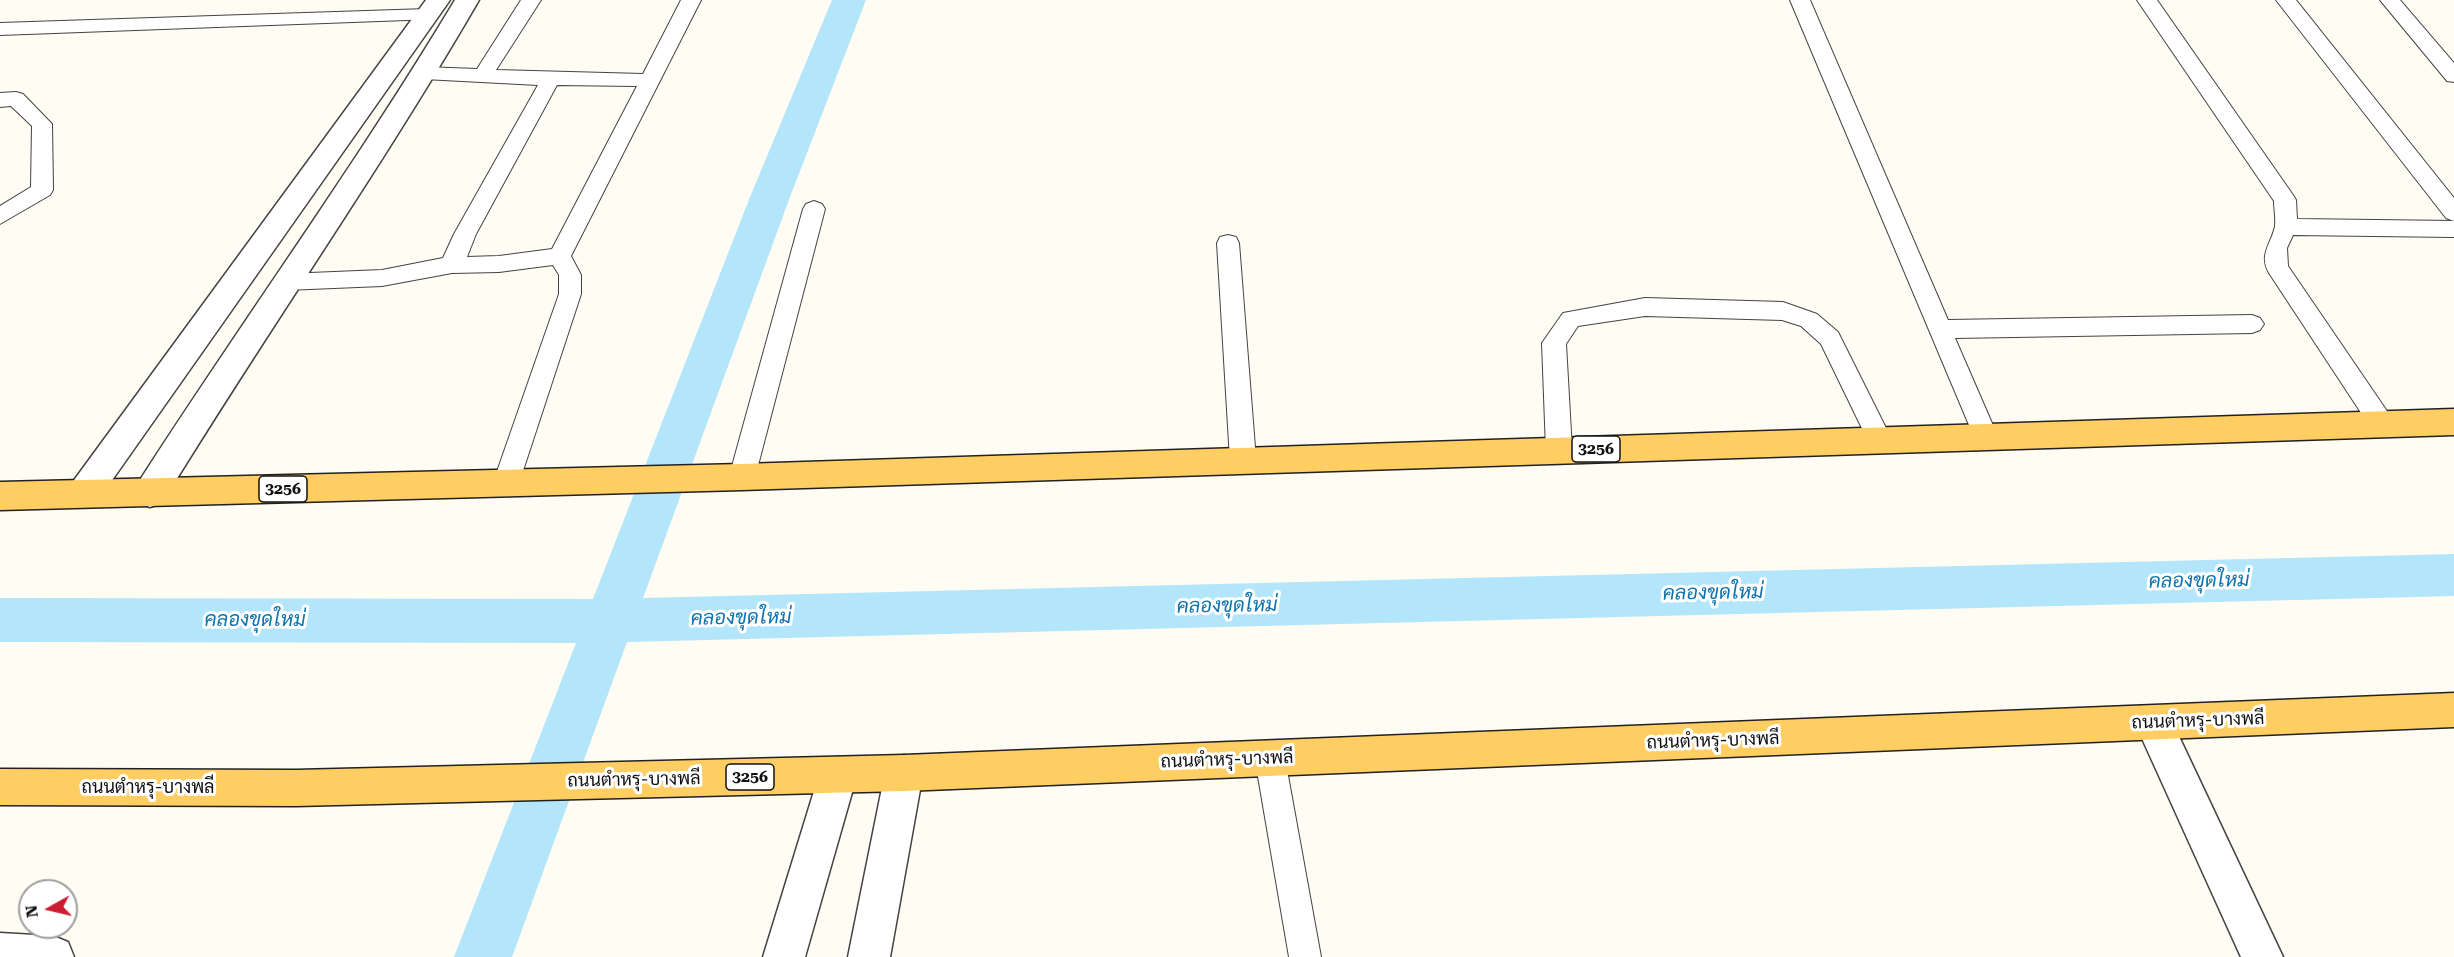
<!DOCTYPE html>
<meta charset="utf-8">
<style>
body{margin:0}
#map{position:relative;width:2454px;height:957px;overflow:hidden;background:#fffcf3;font-family:"Roboto Serif",serif}
canvas{display:block}
.north{position:absolute;left:18px;top:879px;width:60px;height:60px;box-sizing:border-box;background:#fff;border:2px solid #9f9f9f;border-radius:50%;rotate:262deg;font-size:16px;font-weight:700;line-height:24px;text-align:center;color:#101010}
.north::after{content:'';display:block;margin:auto;width:21px;height:27px;background:#cd1c31;clip-path:polygon(50% 0,100% 100%,50% 72%,0 100%)}
</style>
<div id="map">
<canvas width="2454" height="957"></canvas>
<div class="north">N</div>
</div>
<script>
const c = document.querySelector('canvas').getContext('2d');
c.lineJoin = 'round';
function paint(path, color) {
  c.fillStyle = color;
  c.fill(path, 'evenodd');
}
function strokePath(path, color, width, dash) {
  c.strokeStyle = color;
  c.lineWidth = width;
  c.lineCap = dash ? 'butt' : 'round';
  c.setLineDash(dash || []);
  c.stroke(path);
}
function drawText(font, color, halo, rows, align = 'center') {
  c.font = font + ' "Roboto Serif",Sarabun,serif';
  c.lineWidth = 6;
  c.setLineDash([]);
  c.textBaseline = 'middle';
  c.strokeStyle = halo;
  c.fillStyle = color;
  for (const [text, x, y, turn = 0] of rows) {
    c.save();
    c.translate(x, y);
    c.rotate((+turn || 0) * Math.PI / 180);
    c.textAlign = isNaN(turn) ? turn : align;
    if (halo) c.strokeText(text, 0, 0);
    c.fillText(text, 0, 0);
    c.restore();
  }
}
const canal = new Path2D(`
 M832,0h34l-76,197 -147,401 1811,-44v42l-1827,46 -115,315h-58l122,-314 -576,-1v-44l593,1 157,-402z`);
const lane = new Path2D(`
 M521,0h20l-45,70 147,4 38,-74h20l-130,256 10,19v19l-62,189 -4,7 -9,3 -9,-3 -4,-7 66,-189v-19l-6,-10 -54,7 -47,1 -70,13 -96,4 -8,-2 -3,-6 3,-6 8,-2 96,-4 61,-12 11,-24 84,-149 -114,-6 -7,-2 -3,-4 3,-4 7,-2 53,2zM557,85l80,1 -85,163 -53,7 -32,1 9,-23z
 M1790,0h20l138,320 304,-5 8,3 4,6 -4,6 -8,3 -297,5 43,99 -3,7 -9,3 -9,-3z
 M2137,0h20l136,195 3,5 1,19 157,2v16l-161,-2 -6,13 1,18 103,151 3,7 -3,7 -9,3 -9,-3 -104,-158c-11,-19 3,-30 6,-47 1,-8 -1,-17 -1,-25z
 M2276,0h20l158,198v23l-8,-3z
 M2380,0h20l54,63v19l-7,-1z
 M427,9l10,6 -3,4 -434,16v-12z
 M16,92l7,2 29,30 1,66 -3,5 -50,29v-18l31,-19 1,-61 -21,-20 -11,1v-14z
 M814,201l8,3 3,5 -70,268 -4,7 -9,3 -9,-3 -4,-7 74,-268 3,-5z
 M1228,235l8,2 3,6 17,217 -4,7 -9,3 -9,-3 -4,-7 -13,-217 3,-6z
 M1645,298l138,4 34,12 21,18 54,108 -3,7 -9,3 -9,-3 -50,-103 -20,-18 -19,-6 -137,-4 -67,10 -12,18 6,106 -4,7 -9,3 -9,-3 -4,-7 -4,-107 21,-30z
 M1270,745l10,4 5,10 36,198h-32l-34,-198 5,-10z`);
const street = new Path2D(`
 M426,0h24l-354,503 -12,4 -12,-4 -5,-10 5,-10z
 M455,0h24c-99,171 -214,334 -317,503l-12,4 -12,-4 -5,-10 5,-10c104,-162 218,-318 317,-483z
 M2154,706l13,5 116,246h-42l-106,-234 6,-12z
 M904,755l13,5 6,13 -33,184h-42l37,-184 6,-13z
 M838,757l14,5 5,13 -52,182h-42l56,-182 5,-13z
 M0,933l53,3 15,6 6,15h-74z`);
const primary = new Path2D(`
 M2454,409v26l-1712,55 -742,20v-28l742,-18z
 M2454,693v34l-1550,64 -608,15 -296,-1v-36l296,1 608,-15z`);
const shields = [
 [1596,449,48],
 [283,489,48],
 [750,777,48]
];
const shieldNames = [
 ["3256",1596,449],
 ["3256",283,489],
 ["3256",750,777]
];
const streetNames = [
 ["ถนนตำหรุ-บางพลี",2198,721,-2],
 ["ถนนตำหรุ-บางพลี",1713,741,-2],
 ["ถนนตำหรุ-บางพลี",1227,760,-2],
 ["ถนนตำหรุ-บางพลี",634,780,-1],
 ["ถนนตำหรุ-บางพลี",148,788]
];
const waterNames = [
 ["คลองขุดใหม่",2199,581,-1],
 ["คลองขุดใหม่",1713,593,-1],
 ["คลองขุดใหม่",1227,606,-1],
 ["คลองขุดใหม่",741,618,-1],
 ["คลองขุดใหม่",255,620]
];
paint(canal, '#b3e5fb');
strokePath(lane, '#434343', 2);
strokePath(street, '#434343', 3);
strokePath(primary, '#212121', 3);
paint(lane, '#fff');
paint(street, '#fff');
paint(primary, '#ffce63');
for (const [x, y, w] of shields) {
  const box = new Path2D();
  box.roundRect(x - w / 2, y - 13, w, 26, 4.5);
  c.fillStyle = '#fff';
  c.fill(box);
  strokePath(box, '#101010', 1.5);
}
drawText('bold 16px', '#101010', null, shieldNames);
drawText('18px', '#101010', '#fff', streetNames);
drawText('italic 20px', '#0e73ae', '#fff', waterNames);
</script>
